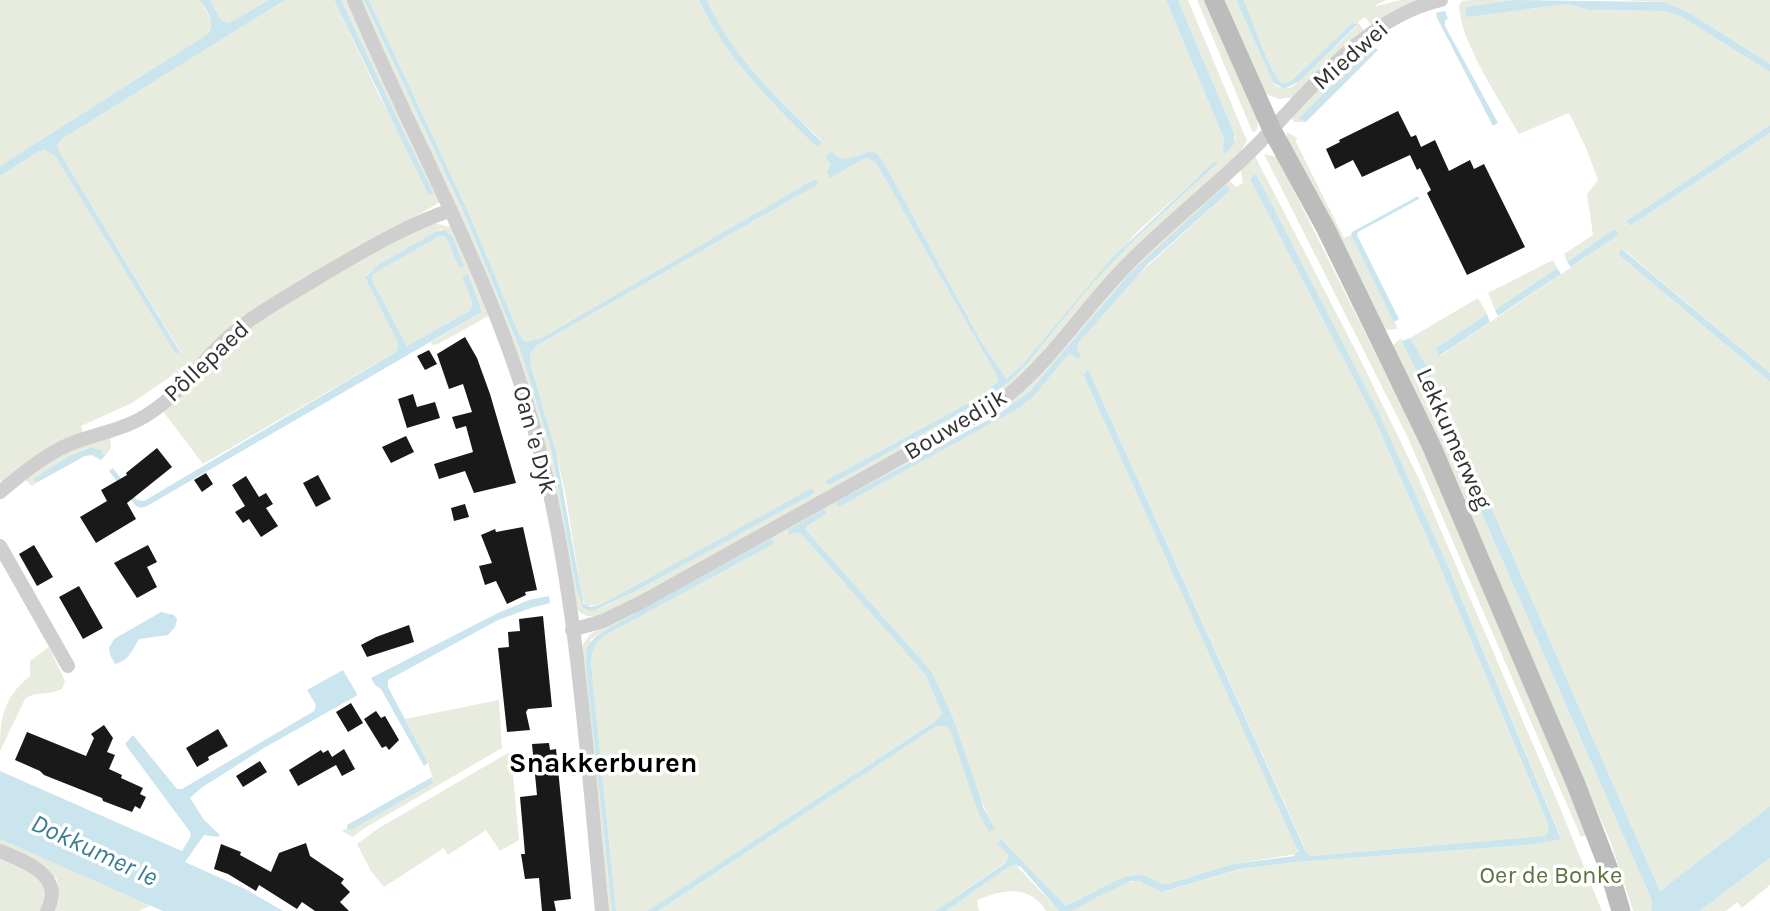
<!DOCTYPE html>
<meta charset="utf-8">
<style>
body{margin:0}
canvas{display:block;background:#fff}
</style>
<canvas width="1770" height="911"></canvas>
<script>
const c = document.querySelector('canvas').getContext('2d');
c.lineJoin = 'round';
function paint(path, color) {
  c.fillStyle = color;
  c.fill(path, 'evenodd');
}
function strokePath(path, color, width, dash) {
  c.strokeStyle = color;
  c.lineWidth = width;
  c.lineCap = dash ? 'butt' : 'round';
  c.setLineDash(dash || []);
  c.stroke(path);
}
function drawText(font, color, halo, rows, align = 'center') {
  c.font = font + ' Karla,sans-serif';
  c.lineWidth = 7;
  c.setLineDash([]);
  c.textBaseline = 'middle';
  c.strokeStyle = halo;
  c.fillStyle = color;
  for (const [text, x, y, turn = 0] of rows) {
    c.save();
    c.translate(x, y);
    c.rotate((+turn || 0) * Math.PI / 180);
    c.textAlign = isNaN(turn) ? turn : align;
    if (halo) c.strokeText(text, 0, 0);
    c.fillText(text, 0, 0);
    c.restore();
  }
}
const green = new Path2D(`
 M0,0h200l10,17 2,9 -6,9 -206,131z
 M210,0h59l-40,23 -8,-3z
 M285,0h49l45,95 54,99 -92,-194h9l90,202 -163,96 -92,80 -13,-15 12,16 -3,4 -8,-8 -41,28 -51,23 3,9 -80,47 -4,-1v-305l38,-24 6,-2 11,6 122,198 3,-3 -120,-198 -3,-8 5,-6z
 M359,0h5l103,220 54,132 31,101 24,135 7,20 20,-1 31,-15 181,-99 -3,-4 -210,115 -15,2 -5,-7 -16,-102 -10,-45 -25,-86 -1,-12 6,-8 282,-162 -276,154 -17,4 -6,-8 -48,-116 -102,-218h330c27,59 72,102 118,146l5,-5c-45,-42 -90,-84 -115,-141h459l58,139 1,6 10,-7 -1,-5 -56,-133h10l59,141 -7,11 -93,86 -53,53 -64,75 -36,33 -388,215c-12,4 -23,4 -31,-7l-35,-172zM870,151l7,2 6,8 99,182 25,36 17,-16 113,-131 78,-70 2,2 -77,70 -47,49 -67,82 -15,15 -24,18 -159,88 -3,-5 158,-86 15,-12 -1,-7 -121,-213 -8,-5 -5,1 -34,12 2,-6 -6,-8 22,3z
 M1197,0h9l51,118 1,9 -3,5 -3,-1z
 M1221,0h15l37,82 5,5 12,1 10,-7 56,-54v-3l-4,-1 -62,59c-5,1 -7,2 -11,-2 -10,-11 -28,-63 -35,-80h142l-13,7 28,-7h23l-52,26 -7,-9 -7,5 7,10 -69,65 -17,2 -13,-5z
 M1470,0h43l-48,7 1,8 3,2 98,-13 22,6 76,1 15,5 90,56v53l-144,96 4,5 140,-93v240l-147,-124 -5,5 152,128v424l-110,85 -204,-464 -30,-62 -16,-27 68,-40 9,16 -51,34 4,8 179,-121 -5,-6 -47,33 -3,-8 29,-19 -6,-41 11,-14 -12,-32 -17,-35 -50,21c-18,-32 -60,-94 -60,-129l3,-4z
 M1615,0h155v64l-82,-52 -23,-10z
 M1368,44l5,2 -73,72 6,4h-12l-2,-4c16,-27 50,-55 76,-74z
 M1287,132l10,6 -1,4 48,96 7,-3 47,94 -13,1 -99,-191z
 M1264,154l13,3 157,313 153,365 -6,2 -173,-399z
 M1255,156l105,203 58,118 138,321 46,113h-530c11,-9 52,-31 65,-30 9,0 18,7 26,11l78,-23 55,-7 231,-17 34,-7 -113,-272 -69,-153 -116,-226 -7,-12h-3l-3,4 123,237 68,153 104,248c3,7 7,14 -1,19l-233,20 -3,-1 -220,-486 -5,5 214,473v7l-64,10 -66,20h-9l-17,-9 -76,30 -64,-66 -4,4 12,13 -6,8 -68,47h-277l279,-185 10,1 4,5 38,99 5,-2 -17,-38 -25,-76 -20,-43 -126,-142 1,-4 19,-13 -37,22 9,-3 5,4 124,139 15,39 -8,8 -287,189h-31l-24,-238c-1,-20 -1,-29 17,-40l163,-94 -165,90 -16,10 -5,18 26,254h-4l-26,-265 8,-12 413,-227 113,-123 37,-37 75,-68 8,8 7,-4 -3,-15zM1231,190l-99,90 -53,62 -2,6 -9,7 -34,41 -13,11 -185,96 181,-102 13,-10 98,-116z
 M433,223l18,4 39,88 -52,29 -4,1 -4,-2 52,-31 -15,-38 -4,2 9,25 -1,9 -64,36 -35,-66 1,-6 67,-38 6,1 13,31 -10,-35 -7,-4 -5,2 -70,43 31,69 -2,9 -193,112 -41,-54 79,-78 153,-94z
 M1553,260l4,8 -62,42 -7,-17z
 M1401,338l49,103 199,453 3,8 -1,9h-18l-22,-68 -219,-497z
 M110,437l1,11 -6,8c-6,-7 -12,-10 -21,-7l-51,30 3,4 -4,3 -9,-8 47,-30z
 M49,647l16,34 -3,8c-14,7 -28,2 -37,10l-25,52c0,-33 3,-53 30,-75v-15z
 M499,700l3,48 -139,81 -10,8 -11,-6 91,-51 -5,-17 -23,-44z
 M508,753l3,1 8,86 -19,11 -14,-21 -38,25 -4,-7 -60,39 -13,-16 -14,-27 22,-16z
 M0,839l152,66 -13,6h-84l4,-10 -2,-22 -57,-32z
 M0,858c24,10 57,20 40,53h-40z
 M1770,858v27l-28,23 -5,-6 -11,9h-26z
 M1016,865l43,46h-13c-16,-27 -43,-22 -69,-11l2,11h-33l64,-45z`);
const water = new Path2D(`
 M200,0h10l11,20 8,3 40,-23h16l-223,139 -5,6 3,8 120,199 -4,2 -121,-198 -11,-6 -6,2 -38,24v-10l206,-131c12,-11 1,-24 -6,-35z
 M334,0h7l92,193 -4,3z
 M364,0h5l102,218 48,116 6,8 17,-4 273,-159 3,5 -282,162 -6,8 1,12 25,86 27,151 7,4 12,-3 210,-116 3,5 -181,99 -41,19 -10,-3 -7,-20 -24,-135 -31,-101 -54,-132z
 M699,0h8c25,57 71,99 115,142l-5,5c-46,-45 -91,-88 -118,-147z
 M1166,0h12l56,133v11l-9,10 -2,-2 1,-13z
 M1236,0h8c7,17 25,69 35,80 4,4 6,3 11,2l62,-59 4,1v2l-56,55 -16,8 -11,-7z
 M1513,0l152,2 23,10 82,52v8l-90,-56 -15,-5 -76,-1 -22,-6 -98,13 -3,-1 -1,-9z
 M1445,11l3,8 -3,1v6l53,97 -5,3 -56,-108 -1,-5z
 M1373,46l5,4 -72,72 -7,-4z
 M1770,125v8l-140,93 -4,-5z
 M870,151l7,2 6,8 99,182 25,36 17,-16 88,-105 103,-97 2,3 -77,70 -47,49 -67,82 -15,15 -24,18 -159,88 -3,-5 158,-86 15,-13 -1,-6 -121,-213 -8,-5 -5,1 -33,19 -3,-6 4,-7 -6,-8 7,-5c11,13 24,4 38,-1z
 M1253,175h3l7,12 116,226 69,153 113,273 -34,6 -231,17 -56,7 -78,23 -22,-11h-9l-34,16 -25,14h-13l-38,-44 -5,-2 -6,1 -64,45h-11l69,-47 5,-8 -12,-13 4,-4 64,66c22,-6 55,-32 75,-30 10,1 17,9 27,9l66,-20 61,-8 4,-5 -215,-477 5,-5 218,483 5,4 233,-20c8,-5 4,-12 1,-19l-104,-248 -68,-153 -123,-237z
 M1226,185l5,5 -84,75 -68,77 -2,6 4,8 -3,3 -6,-5 -4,1 -34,41 -13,11 -183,100 -2,-5 161,-87 33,-24 98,-116z
 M1418,196l1,3 -61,33 -1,3 42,84 -5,3 -43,-87 1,-3z
 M1614,229l5,6 -48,32 -4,-5z
 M445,230l7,6 12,30 -5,2 -13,-31 -6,-1 -67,38 -1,6 35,66 64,-36 1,-9 -10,-25 6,-2 14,38 -335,194 -6,2 -5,-2 -27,-35 4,-3 24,32 7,1 252,-149 2,-9 -33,-66 15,-13 57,-33z
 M1622,249l148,124v9l-152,-128z
 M1557,268l4,6 -63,42 -3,-6z
 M1487,314l3,8 -51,34 -3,-8z
 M1410,338l16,27 30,62 204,464 110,-85v52l-70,53h-49l1,-9 -3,-8 -199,-453 -48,-100z
 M90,447l10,3 5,6 -4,4 -9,-5 -7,1 -49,27 -3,-4 35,-22z
 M824,509l3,4 -20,13 -1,4 126,142 20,43 32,94 11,20 -6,3 -11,-20 -27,-80 -4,-5 -10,-1 -279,185h-11l287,-189 8,-8 -16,-39 -123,-139 -5,-4 -9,3 -1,-5z
 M772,538l1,6 -164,89c-18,11 -18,20 -17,40l24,238h-4l-25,-237c-2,-26 -2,-31 20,-45z
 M549,596l1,7 -19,5 -33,12 -110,60v7l40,76 -4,3 -43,-77 -6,-4 -4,-7 127,-65 31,-13z
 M161,612l13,3 3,4 -2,8 -7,8 -29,4c-7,11 -10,22 -24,25l-5,-9 -1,-7 5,-9z
 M343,670l14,24 -1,2 -92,52 -63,40 -11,10 14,22 16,15 -2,2 -14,-2 -19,27 62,28 36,21h-120l-163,-72v-68l182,80 9,-15 -1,-4 -65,-88 8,-9 44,54h5l132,-78 2,-6 -9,-15z
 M432,777l1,6 -82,47 -4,-2v-3z`);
const building = new Path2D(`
 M1398,111l13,26 5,-2 5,12 14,-7 14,31 21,-11 4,9 10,-5 41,83 -58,28 -40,-82 4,-3 -11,-22 -3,2 -7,-15 -48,22 -9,-17 -18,9 -9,-20 14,-7 -1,-2z
 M465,337l12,21 13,36 26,89 -42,10 -9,-22 -26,8 -5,-15 39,-12 -7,-26 -10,3 -4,-12 20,-5 -9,-28 -14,5 -12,-35z
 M429,350l8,14 -12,6 -8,-14z
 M413,394l4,13 18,-5 5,16 -33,10 -9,-29z
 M406,436l8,16 -23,11 -9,-16z
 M157,448l15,19 -45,36 9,16 -40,24 -16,-26 27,-16 -6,-11 26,-15 -1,-2z
 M206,473l7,11 -11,8 -8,-12z
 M318,475l13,24 -15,8 -13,-24z
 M246,476l13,21 7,-4 7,11 -7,4 12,18 -17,11 -12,-18 -6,4 -8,-11 10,-6 -13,-21z
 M465,504l4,13 -15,4 -3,-13z
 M523,527l14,63 -12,2 1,3 -19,9 -11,-23 -11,4 -6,-19 13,-3 -11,-28 14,-6 1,3z
 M34,545l19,32 -16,9 -18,-32z
 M148,545l9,17 -10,5 10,20 -20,11 -23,-35z
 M79,586l24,42 -20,11 -24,-42z
 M543,616l9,91 -24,2 -2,3 4,18 -23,2 -9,-84 11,-1 -1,-15 12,-1 -1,-12z
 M409,625l5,17 -47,15 -6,-12 15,-8z
 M351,703l12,20 -15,9 -12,-20z
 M376,711l5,7 4,-2 14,24 -10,10 -3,-4 -4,2 -18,-29z
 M104,725l9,13 -6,14 8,3 -6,14 13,6 -1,3 22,10 -3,6 6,3 -6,12 -5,-3 -3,6 -29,-11 -1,-3 -58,-23 -4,-4 -25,-11 12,-28 59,24 8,-18 -3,-4z
 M218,729l10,17 -20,11 1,3 -12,7 -11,-19z
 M549,743l1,7 6,-1 15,150 -17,2 2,10h-14l-3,-33 -14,1 -4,-25h4l-5,-57 17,-2 -5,-51z
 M344,749l11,20 -13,7 -6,-11 -38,21 -9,-16 32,-20 2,3 5,-3 4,7z
 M260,761l7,11 -24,15 -7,-11z
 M306,843l4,13 34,23 -3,4 9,9 -10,10 9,9h-34l-13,-9 -5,7 -38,-24 -3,6 -28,-17 -14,-5 7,-25 20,8 -1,3 31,17 8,-19z`);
const street = new Path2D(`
 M354,0c57,135 130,263 173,404 49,163 58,338 75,507
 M0,492c22,-18 44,-37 70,-48 27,-11 55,-14 80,-31 35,-23 55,-58 88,-84 25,-20 54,-35 81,-52 43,-25 85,-51 132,-67
 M0,546l68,120
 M572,630l31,-9 37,-18 357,-199c50,-37 84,-92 127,-136 42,-44 93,-82 136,-126 51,-53 106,-125 181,-142
 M0,851c25,11 66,24 47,60`);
const secondary = new Path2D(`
 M1214,0l58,130 54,99 105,216 144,337 33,85 13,44`);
const streetNames = [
 ["Miedwei",1351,56,-41],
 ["Pôllepaed",207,362,-43],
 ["Bouwedijk",956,425,-31],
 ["Lekkumerweg",1453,439,66],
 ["Oan 'e Dyk",534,440,75]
];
const parkNames = [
 ["Oer de Bonke",1551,876]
];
const waterNames = [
 ["Dokkumer Ie",94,851,25]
];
const quarterNames = [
 ["Snakkerburen",603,764]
];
paint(green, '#e8ecde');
paint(water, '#cae5ed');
paint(building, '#191919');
strokePath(street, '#cfcfcf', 14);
strokePath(secondary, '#bcbcbc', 19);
drawText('24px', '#323232', '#fff', streetNames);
drawText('24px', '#5d713d', '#fff', parkNames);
drawText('italic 26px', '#3a7e92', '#fff', waterNames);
drawText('bold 28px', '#000', '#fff', quarterNames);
</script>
